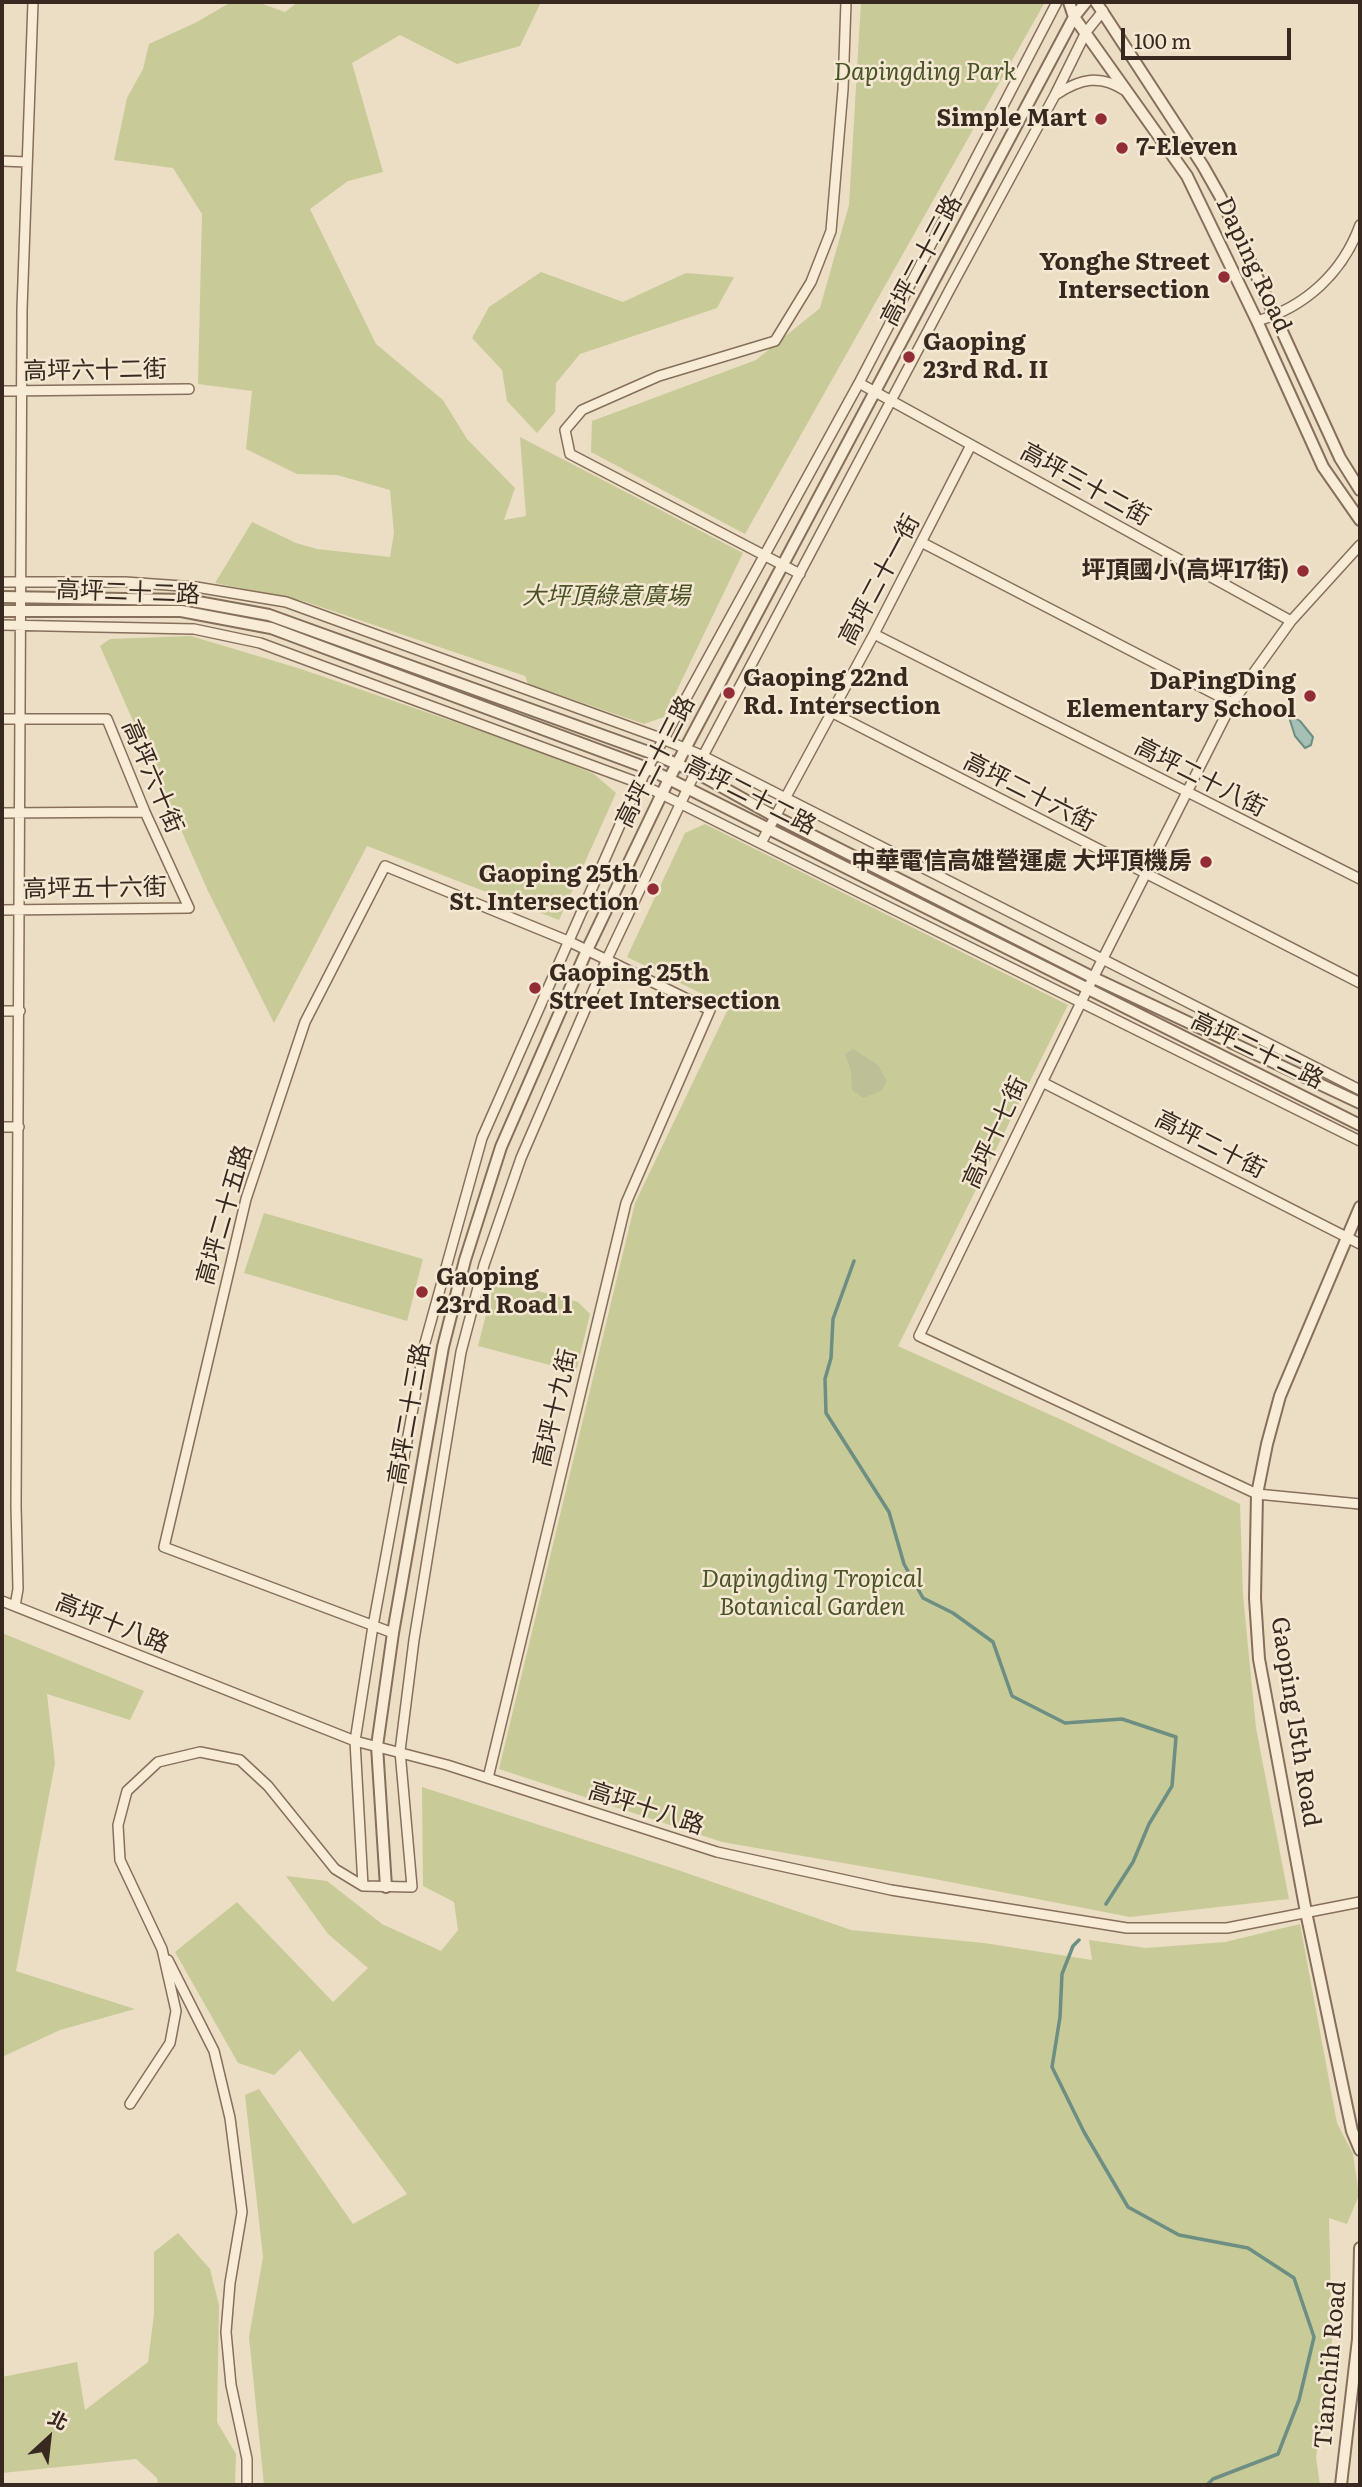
<!DOCTYPE html>
<meta charset="utf-8">
<style>
body{margin:0}
#map{position:relative;width:1362px;height:2487px;overflow:hidden;background:#ecdec4;font-family:Literata,"Noto Sans TC",serif}
canvas{display:block}
.frame{position:absolute;inset:0;border:4px solid #37291f;pointer-events:none}
.north{position:absolute;left:14px;top:2403px;width:70px;height:70px;-webkit-text-stroke:5px #f4e8d3;paint-order:stroke;rotate:27deg;font-size:19px;font-weight:700;line-height:28px;text-align:center;color:#37291f}
.north::after{content:'';display:block;margin:auto;width:24px;height:32px;background:#37291f;clip-path:polygon(50% 0,100% 100%,50% 72%,0 100%)}
.scale{position:absolute;left:1121px;top:28px;width:170px;height:32px;box-sizing:border-box;border:4px solid #37291f;border-top:0;padding-left:9px;font-size:21px;line-height:24px;white-space:nowrap;color:#37291f;-webkit-text-stroke:5px #f4e8d3;paint-order:stroke}
</style>
<div id="map">
<canvas width="1362" height="2487"></canvas>
<div class="frame"></div>
<div class="north">北</div>
<div class="scale">100 m</div>
</div>
<script>
const c = document.querySelector('canvas').getContext('2d');
c.lineJoin = 'round';
function paint(path, color) {
  c.fillStyle = color;
  c.fill(path, 'evenodd');
}
function strokePath(path, color, width, dash) {
  c.strokeStyle = color;
  c.lineWidth = width;
  c.lineCap = dash ? 'butt' : 'round';
  c.setLineDash(dash || []);
  c.stroke(path);
}
function drawText(font, color, halo, rows, align = 'center') {
  c.font = font + ' Literata,"Noto Sans TC",serif';
  c.lineWidth = 5;
  c.setLineDash([]);
  c.textBaseline = 'middle';
  c.strokeStyle = halo;
  c.fillStyle = color;
  for (const [text, x, y, turn = 0] of rows) {
    c.save();
    c.translate(x, y);
    c.rotate((+turn || 0) * Math.PI / 180);
    c.textAlign = isNaN(turn) ? turn : align;
    if (halo) c.strokeText(text, 0, 0);
    c.fillText(text, 0, 0);
    c.restore();
  }
}
const green = new Path2D(`
 M231,2h26l28,10 13,-10h243l-21,44 -63,18 -57,-29 -48,28 31,109 -35,9 -38,28 66,135 67,56 24,39 48,49 -11,32 22,-4 -6,-79 223,116 -79,164 -20,7 -116,-40 -3,-8 -222,-75 -88,-18 37,-61 44,21 21,6 73,8 4,-24 -4,-43 -53,-15 -40,-1 -51,-25 6,-58 -54,-7 4,-170 -29,-46 -59,-8 13,-62 16,-29 6,-25 48,-22z
 M861,2h184l-300,532 -154,-82 1,-31 164,-61 64,-52 29,-103z
 M541,272l82,30 63,-29 48,4 -17,31 -137,46 -24,29 -1,29 -18,21 -30,-32 -5,-31 -30,-32 17,-31z
 M191,636l110,33 238,82 55,23 22,19 -57,127 -192,-74 -93,177 -66,-132 -108,-245 10,-7z
 M705,824l363,181 -170,341 164,74 178,84 3,91 13,133 33,171 -159,18 -206,-40 -202,-35 -223,-73 136,-566 94,-196 -102,-50 58,-124z
 M264,1213l159,46 -16,62 -163,-48z
 M495,1279l83,23 12,12 -14,58 -98,-26z
 M2,1633l142,58 -14,29 -83,-26 8,69 -39,208 119,38 -75,21 -58,27z
 M422,1787l253,82 176,61 133,13 108,17 -3,-20 57,8 79,-6 75,-18 37,199 16,31 6,41 -12,29 -18,-6 3,122 -16,118 4,27h-1056l-15,-148 14,-80 -18,-162 14,-6 94,135 54,-30 -107,-144 -26,25 -36,-12 -63,-111 62,-50 96,100 35,-34 -40,-34 -42,-58 41,5 55,43 59,27 17,-21 -4,-28 -31,-16z
 M178,2233l32,36 9,36 -2,117 19,32 -1,31h-77l-1,-7 -21,-19 -134,14v-96l75,-15 8,48 63,-48 6,-48v-62z`);
const cemetery = new Path2D(`
 M853,1049l25,16 9,16 -6,10 -18,7 -11,-8 -1,-19 -6,-17z`);
const water = new Path2D(`
 M1288,714l12,7 13,16 -2,8 -6,3 -10,-12z`);
const stream = new Path2D(`
 M854,1261l-21,58 -2,39 -6,21 1,34 63,99 15,52 19,34 30,15 40,29 19,54 53,27 57,-4 54,18 -4,49 -23,38 -16,38 -27,42
 M1079,1940l-6,6 -11,28 -2,43 -8,50 32,65 44,75 51,28 69,13 46,30 20,59 -15,63 -21,54 -65,25 -6,6`);
const minor = new Path2D(`
 M1057,94c23,-15 43,-20 67,-4
 M2,161l25,1
 M1257,321c49,-14 86,-49 103,-96
 M859,383l432,238
 M2,391l187,-2
 M921,542l311,161
 M1360,545l-69,76 -59,82 -145,287 -168,346 338,158 103,10
 M800,574l-230,-120 -5,-24 17,-20 77,-34 116,-35 36,-59 20,-51 12,-142 3,-87
 M2,582h123l71,5 90,15 377,137 40,17 657,334
 M2,625l192,4 66,14 379,140 721,358
 M874,634l486,245
 M831,712l529,271
 M2,719h105l38,93 44,96 -187,2
 M2,813l143,-1
 M761,843l113,-209 97,-189
 M2,1011h18
 M1042,1082l318,162
 M2,1127h17
 M2,1601l353,140 92,24 270,87 174,38 236,38h100l133,-26
 M15,1606l3,-17 -2,-83 6,-1197 11,-307
 M393,1633l-229,-86 82,-348 59,-177 80,-156 183,75 142,69 -84,193 -138,575
 M363,1886l-8,-145 18,-115 52,-283 57,-205 152,-345 225,-410 198,-381
 M168,1960l46,91 16,67 12,94 -12,71 -4,49 5,53 16,74v26
 M130,2104l40,-61 6,-32 -14,-62 -42,-89 -2,-35 9,-34 31,-29 42,-10 40,8 28,26 67,83 28,17 49,1 -12,-136 14,-111 47,-288 23,-87 37,-107 86,-199 96,-203 246,-465 106,-196 31,-63 17,-21`);
const tertiary = new Path2D(`
 M1069,2l5,15 113,159 70,145 66,146 37,53
 M1096,2l107,164 17,30 120,262 20,32
 M2,597l185,3 82,15 385,139 41,18 79,44 320,162 266,125
 M2,611h179l90,17 376,140 713,357
 M1360,1207l-80,189 -13,48 -10,50 -2,104 4,61 47,253 46,219 8,19
 M386,1887l-9,-141 16,-113 50,-286 22,-87 36,-113 86,-197 82,-171 405,-762 12,-15
 M1341,2485l17,-146 2,-91`);
const markers = [
 [1101,119,7,"#932d35"],
 [1122,148,7,"#932d35"],
 [1224,277,7,"#932d35"],
 [909,357,7,"#932d35"],
 [1303,571,7,"#932d35"],
 [729,693,7,"#932d35"],
 [1310,696,7,"#932d35"],
 [1206,862,7,"#932d35"],
 [653,889,7,"#932d35"],
 [535,988,7,"#932d35"],
 [422,1292,7,"#932d35"]
];
const parkNames = [
 ["Dapingding Park",925,73],
 ["大坪頂綠意廣場",606,597],
 ["Dapingding Tropical",812,1580],
 ["Botanical Garden",812,1608]
];
const poiNames = [
 ["Simple Mart",1087,119],
 ["7-Eleven",1136,148,"left"],
 ["Yonghe Street",1210,263],
 ["Intersection",1210,291],
 ["Gaoping",923,343,"left"],
 ["23rd Rd. II",923,371,"left"],
 ["坪頂國小(高坪17街)",1289,571],
 ["Gaoping 22nd",743,679,"left"],
 ["Rd. Intersection",743,707,"left"],
 ["DaPingDing",1296,682],
 ["Elementary School",1296,710],
 ["中華電信高雄營運處 大坪頂機房",1192,862],
 ["Gaoping 25th",639,875],
 ["St. Intersection",639,903],
 ["Gaoping 25th",549,974,"left"],
 ["Street Intersection",549,1002,"left"],
 ["Gaoping",436,1278,"left"],
 ["23rd Road 1",436,1306,"left"]
];
const streetNames = [
 ["高坪二十三路",922,261,-62],
 ["Daping Road",1253,265,65],
 ["高坪六十二街",95,371,-1],
 ["高坪三十二街",1085,485,29],
 ["高坪二十一街",880,580,-62],
 ["高坪二十二路",128,593,2],
 ["高坪二十三路",656,762,-63],
 ["高坪六十街",152,777,67],
 ["高坪二十八街",1200,778,27],
 ["高坪二十六街",1029,793,27],
 ["高坪二十二路",750,796,27],
 ["高坪五十六街",95,889,-1],
 ["高坪二十二路",1257,1051,26],
 ["高坪十七街",996,1133,-65],
 ["高坪二十街",1210,1145,27],
 ["高坪二十五路",225,1215,-74],
 ["高坪十九街",556,1408,-77],
 ["高坪二十三路",410,1414,-80],
 ["高坪十八路",112,1624,22],
 ["Gaoping 15th Road",1295,1722,81],
 ["高坪十八路",646,1809,18],
 ["Tianchih Road",1331,2365,-85]
];
paint(green, '#c8ca98');
paint(cemetery, '#bdbf97');
paint(water, '#a6c0b6');
strokePath(water, '#6d8e83', 2);
strokePath(stream, '#6d8e83', 3.5);
strokePath(minor, '#866f5b', 12);
strokePath(tertiary, '#866f5b', 14);
strokePath(minor, '#f8ecd7', 9);
strokePath(tertiary, '#f8ecd7', 10);
for (const [x, y, r, color] of markers) {
  const dot = new Path2D();
  dot.arc(x, y, r, 0, 2 * Math.PI);
  c.fillStyle = color;
  c.fill(dot);
  strokePath(dot, '#f4e8d3', 2.5);
}
drawText('italic 24px', '#4a5326', '#f4e8d3', parkNames);
drawText('bold 24px', '#37291f', '#f4e8d3', poiNames, 'right');
drawText('24px', '#37291f', '#f4e8d3', streetNames);
</script>
